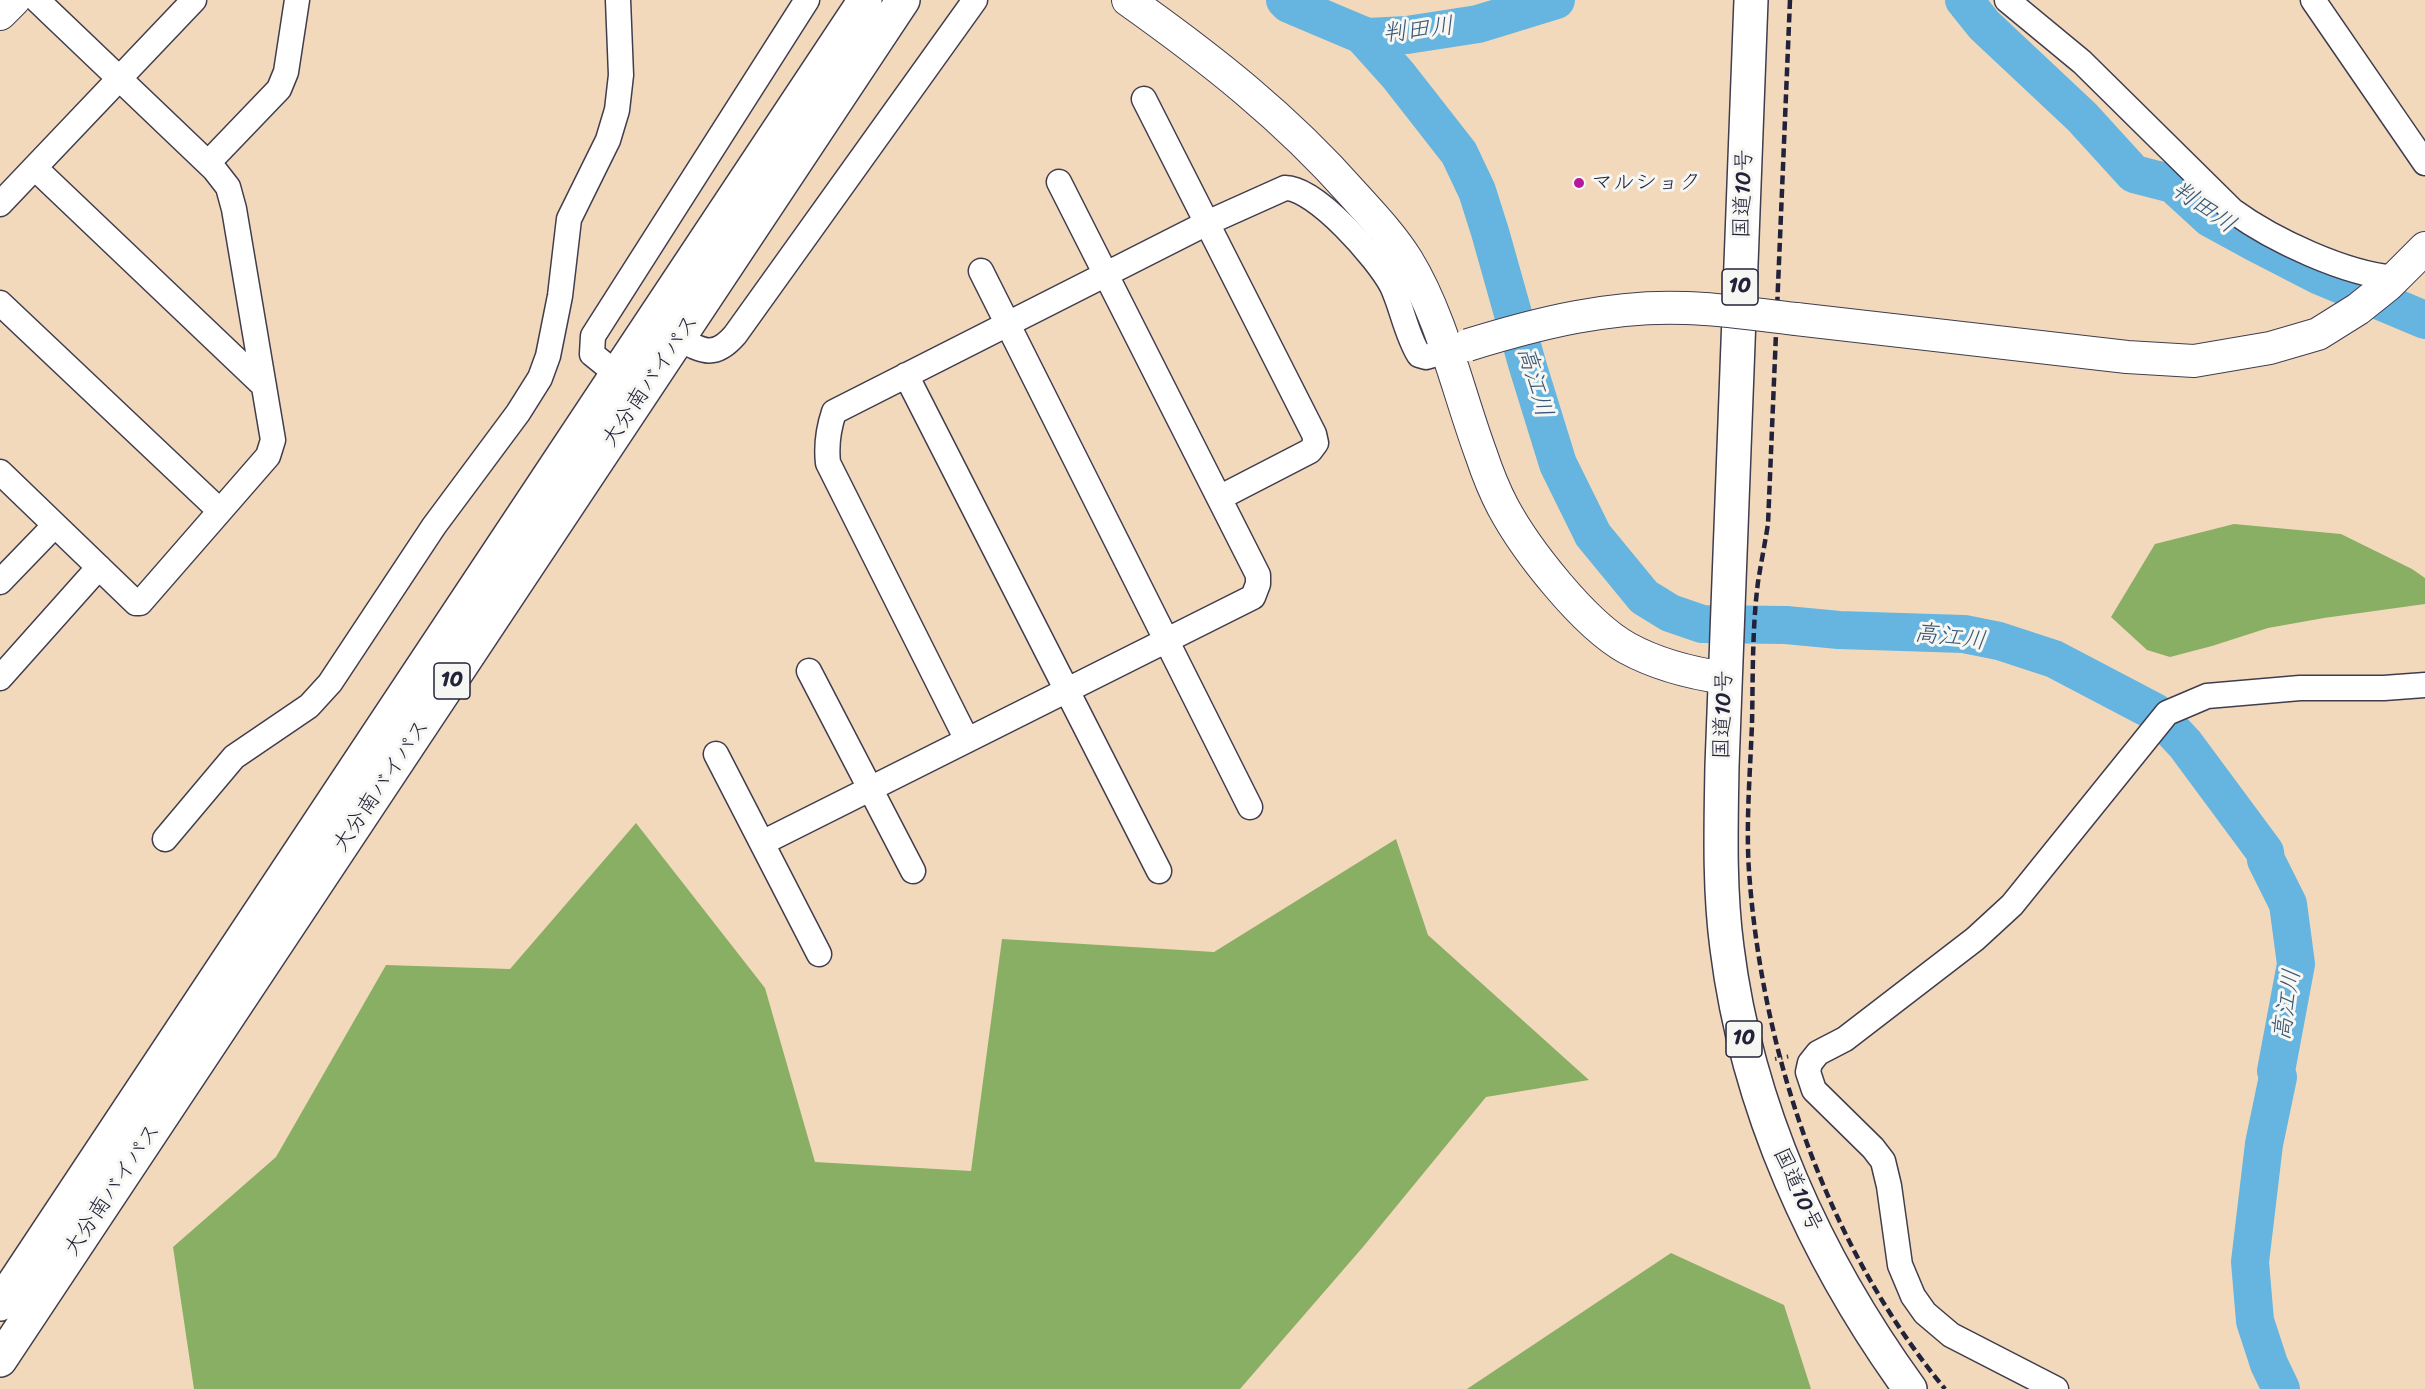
<!DOCTYPE html>
<meta charset="utf-8">
<style>
body{margin:0}
canvas{display:block;background:#f3d9bb}
</style>
<canvas width="2425" height="1389"></canvas>
<script>
const c = document.querySelector('canvas').getContext('2d');
c.lineJoin = 'round';
function paint(path, color) {
  c.fillStyle = color;
  c.fill(path, 'evenodd');
}
function strokePath(path, color, width, dash) {
  c.strokeStyle = color;
  c.lineWidth = width;
  c.lineCap = dash ? 'butt' : 'round';
  c.setLineDash(dash || []);
  c.stroke(path);
}
function drawText(font, color, halo, rows, align = 'center') {
  c.font = font + ' Sriracha,"Klee One",sans-serif';
  c.lineWidth = 6;
  c.setLineDash([]);
  c.textBaseline = 'middle';
  c.strokeStyle = halo;
  c.fillStyle = color;
  for (const [text, x, y, turn = 0] of rows) {
    c.save();
    c.translate(x, y);
    c.rotate((+turn || 0) * Math.PI / 180);
    c.textAlign = isNaN(turn) ? turn : align;
    if (halo) c.strokeText(text, 0, 0);
    c.fillText(text, 0, 0);
    c.restore();
  }
}
const forest = new Path2D(`
 M2234,524l107,10 71,35 13,9v26l-101,14 -56,10 -56,18 -42,11 -23,-7 -36,-33 44,-73z
 M636,823l129,165 50,174 156,9 31,-232 212,13 182,-113 32,96 161,145 -103,17 -123,150 -123,142h-1046l-21,-142 103,-90 110,-192 124,4z
 M1671,1253l113,52 27,84h-344z`);
const river = new Path2D(`
 M1285,0l4,4 78,33 40,-2 71,-11 78,-24
 M1964,0l20,25 98,92 52,57 39,10 37,34 44,24 66,34 105,44
 M1363,36l35,39 61,78 18,38 13,41 38,135 30,97 35,71 51,62 26,16 32,11 84,1 53,5 125,4 35,7 55,18 101,53 30,32 80,108 1,8 22,44 8,60 -20,107 2,6 -14,67 -14,118 5,59 14,43 12,25`);
const path = new Path2D(`
 M1775,1059l16,-3`);
const minor = new Path2D(`
 M2007,0l75,62 151,149c40,29 112,63 162,67
 M2313,0l112,163
 M1144,99l170,335 2,9 -6,8 -91,47
 M208,163l71,-74 7,-17 11,-72
 M35,168l229,218
 M0,204l194,-204
 M981,271l269,536
 M0,303l220,208
 M679,339c25,13 36,19 56,-4l240,-335
 M618,375l-26,-21 1,-18 214,-336
 M906,375l253,496
 M0,472l136,131h4l128,-147 5,-16 -39,-231 -6,-22 -14,-18 -177,-169
 M0,582l55,-57
 M809,671l104,200
 M0,678l99,-111
 M967,740l-139,-277c-2,-18 0,-33 6,-51l373,-189 78,-35c30,-1 93,71 107,98 10,21 14,48 27,69l7,2 21,-6
 M716,754l103,200
 M165,839l69,-82 75,-51 21,-23 104,-157 84,-113 22,-35 8,-22 12,-60 9,-77 39,-79 9,-30 4,-35 -3,-75
 M762,843l491,-246 5,-13v-9l-199,-393
 M2056,1389l-105,-54 -26,-22 -12,-17 -13,-31 -11,-79 -6,-25 -10,-13 -59,-58 -6,-18 2,-9 8,-10 27,-14 130,-100 37,-34 155,-192 40,-17 93,-8h84l41,-3`);
const tertiary = new Path2D(`
 M1128,0c83,59 157,117 225,194 19,21 39,42 54,66 35,57 51,132 74,194 6,18 13,36 22,53 23,43 81,117 124,141 31,17 63,25 98,30
 M0,14l14,-14
 M1796,319l331,38 67,4 76,-13 48,-14 40,-25 30,-24 37,-37`);
const trunk = new Path2D(`
 M1751,0l-29,766c-1,60 -3,122 5,182 20,160 89,311 183,441
 M0,1304l865,-1304
 M0,1360l903,-1360`);
const rail = new Path2D(`
 M1790,0l-22,524c-3,19 -7,39 -10,58 -6,47 -5,95 -6,142 -2,53 -7,107 -2,160 15,179 80,366 195,505`);
const tertiaryBridge = new Path2D(`
 M1468,345c71,-22 143,-40 218,-37 37,1 73,7 110,11`);
const markers = [
 [1579,183,6,"#b5179e"]
];
const shields = [
 [1740,287,36],
 [452,681,36],
 [1744,1039,36]
];
const shieldNames = [
 ["10",1740,287],
 ["10",452,681],
 ["10",1744,1039]
];
const poiNames = [
 ["マルショク",1591,183]
];
const streetNames = [
 ["国道10号",1744,194,-88],
 ["大分南バイパス",651,381,-56],
 ["国道10号",1724,715,-88],
 ["大分南バイパス",382,786,-56],
 ["大分南バイパス",113,1190,-56],
 ["国道10号",1797,1190,66]
];
const waterNames = [
 ["判田川",1418,31,-7],
 ["判田川",2203,208,35],
 ["高江川",1534,382,74],
 ["高江川",1950,638,7],
 ["高江川",2288,1005,-81]
];
paint(forest, '#89af65');
strokePath(river, '#65b5e0', 38);
strokePath(minor, '#413d4e', 27);
strokePath(tertiary, '#413d4e', 34);
strokePath(trunk, '#413d4e', 36);
strokePath(path, '#413d4e', 4, [1.5, 4.5]);
strokePath(minor, '#fff', 24);
strokePath(tertiary, '#fff', 32);
strokePath(trunk, '#fff', 33);
strokePath(rail, '#22223b', 4.5, [9, 4.5]);
strokePath(tertiaryBridge, '#413d4e', 34, []);
strokePath(tertiaryBridge, '#fff', 32);
for (const [x, y, r, color] of markers) {
  const dot = new Path2D();
  dot.arc(x, y, r, 0, 2 * Math.PI);
  c.fillStyle = color;
  c.fill(dot);
  strokePath(dot, '#f6f6f2', 2);
}
for (const [x, y, w] of shields) {
  const box = new Path2D();
  box.roundRect(x - w / 2, y - 18, w, 36, 4.5);
  c.fillStyle = '#f6f6f2';
  c.fill(box);
  strokePath(box, '#22223b', 1.5);
}
drawText('bold 21px', '#22223b', null, shieldNames);
drawText('22px', '#22223b', '#f6f6f2', poiNames, 'left');
drawText('22px', '#22223b', '#f6f6f2', streetNames);
drawText('italic 24px', '#395575', '#f6f6f2', waterNames);
</script>
